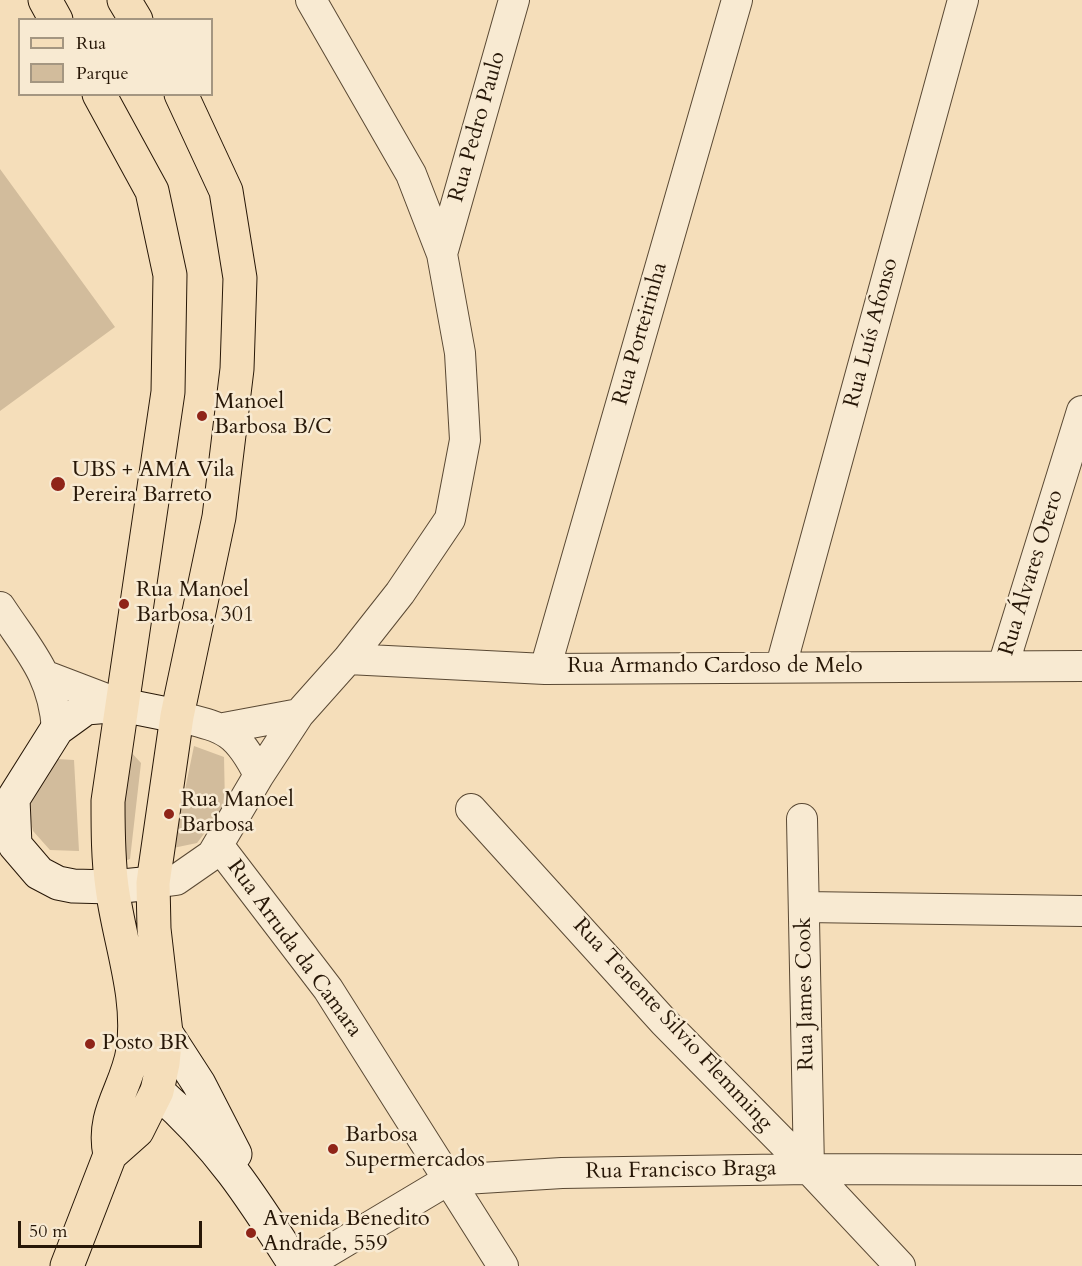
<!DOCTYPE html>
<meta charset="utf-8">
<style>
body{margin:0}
#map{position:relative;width:1082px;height:1266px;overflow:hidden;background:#f5deba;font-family:Cardo,serif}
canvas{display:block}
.legend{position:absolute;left:18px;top:18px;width:195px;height:78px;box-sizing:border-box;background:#f8ead2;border:2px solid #a49681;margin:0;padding:8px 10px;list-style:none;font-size:18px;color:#271707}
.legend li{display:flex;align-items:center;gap:12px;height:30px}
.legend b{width:30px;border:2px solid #a49681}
.scale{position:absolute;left:18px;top:1221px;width:184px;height:27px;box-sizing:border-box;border:3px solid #271707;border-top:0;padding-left:8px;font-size:18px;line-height:21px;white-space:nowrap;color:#271707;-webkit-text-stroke:4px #f8ead2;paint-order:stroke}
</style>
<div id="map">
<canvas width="1082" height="1266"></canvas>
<ul class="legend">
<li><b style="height:8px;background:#f5deba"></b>Rua</li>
<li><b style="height:16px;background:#d2bc9c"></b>Parque</li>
</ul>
<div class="scale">50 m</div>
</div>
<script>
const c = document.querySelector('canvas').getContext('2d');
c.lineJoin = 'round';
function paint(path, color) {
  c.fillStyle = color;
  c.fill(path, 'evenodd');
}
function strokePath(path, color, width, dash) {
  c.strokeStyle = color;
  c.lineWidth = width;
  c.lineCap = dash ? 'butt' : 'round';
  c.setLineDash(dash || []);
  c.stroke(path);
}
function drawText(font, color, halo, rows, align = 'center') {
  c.font = font + ' Cardo,serif';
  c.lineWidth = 5;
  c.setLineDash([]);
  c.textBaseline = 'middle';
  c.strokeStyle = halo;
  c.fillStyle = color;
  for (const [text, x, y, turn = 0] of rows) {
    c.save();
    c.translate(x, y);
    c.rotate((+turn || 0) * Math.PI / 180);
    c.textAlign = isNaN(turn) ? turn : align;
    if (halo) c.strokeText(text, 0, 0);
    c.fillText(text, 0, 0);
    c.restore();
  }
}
const green = new Path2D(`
 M0,169l115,158 -115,84z
 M194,746l30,11 1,49 -28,37 -24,5z
 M130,751l11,12 -11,96 -11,4 2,-110z
 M57,759l17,1 5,91 -29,-1 -17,-19 -6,-27z`);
const street = new Path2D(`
 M442,254l72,-254
 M0,607c29,44 53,67 57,122
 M348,659l197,10 537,-3
 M781,666l182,-666
 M1003,666l79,-255
 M545,669l192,-669
 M46,676l76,29
 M177,716c47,12 59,13 82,59
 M224,728l75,-14
 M471,809l193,213 145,147 91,97
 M802,819l7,350
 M218,845l110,144 175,277
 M153,883l23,-3 36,-25 47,-80 40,-61 49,-55 52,-66 50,-74 15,-79 -5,-87 -18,-99 -31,-80 -100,-174
 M805,907l277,4
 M304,1266l144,-86 114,-7 247,-4 273,1`);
const secondary = new Path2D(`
 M153,883l-41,4 -39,-1 -15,-3 -19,-10 -24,-28 -2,-46 44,-70 29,-21 36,-3 55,11
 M166,1033l33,51 36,70
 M157,1091c62,54 95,106 139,175`);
const primary = new Path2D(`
 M45,0l11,20
 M124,0l12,20
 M99,94l53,97 18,84 -2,117 -60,409c0,29 0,58 4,86 7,54 29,109 21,163 -6,39 -32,63 -23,105
 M67,1266l43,-111 27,-24 20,-40 6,-28 3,-30 -12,-104 -1,-46 24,-167 42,-199 18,-148 3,-91 -14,-87 -45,-97`);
const markers = [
 [202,416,6,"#8f2418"],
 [58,484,8,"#8f2418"],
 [124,604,6,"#8f2418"],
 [169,814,6,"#8f2418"],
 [90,1044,6,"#8f2418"],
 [333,1149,6,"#8f2418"],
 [251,1233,6,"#8f2418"]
];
const streetNames = [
 ["Rua Pedro Paulo",478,127,-74],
 ["Rua Luís Afonso",872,333,-75],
 ["Rua Porteirinha",641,334,-74],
 ["Rua Álvares Otero",1032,573,-73],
 ["Rua Armando Cardoso de Melo",715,667],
 ["Rua Arruda da Camara",294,949,54],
 ["Rua James Cook",806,994,-91],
 ["Rua Tenente Silvio Flemming",672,1025,47],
 ["Rua Francisco Braga",681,1171,-1]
];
const poiNames = [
 ["Manoel",214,403],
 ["Barbosa B/C",214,428],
 ["UBS + AMA Vila",72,471],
 ["Pereira Barreto",72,496],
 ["Rua Manoel",136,591],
 ["Barbosa, 301",136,616],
 ["Rua Manoel",181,801],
 ["Barbosa",181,826],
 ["Posto BR",102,1044],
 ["Barbosa",345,1136],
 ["Supermercados",345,1161],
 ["Avenida Benedito",263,1220],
 ["Andrade, 559",263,1245]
];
paint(green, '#d2bc9c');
strokePath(street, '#5a4934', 32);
strokePath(secondary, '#271707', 35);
strokePath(primary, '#271707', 35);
strokePath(street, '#f8ead2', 30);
strokePath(secondary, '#f8ead2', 33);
strokePath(primary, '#f5deba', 33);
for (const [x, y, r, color] of markers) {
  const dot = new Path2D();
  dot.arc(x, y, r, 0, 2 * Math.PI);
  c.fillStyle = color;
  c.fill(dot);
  strokePath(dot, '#f8ead2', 2);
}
drawText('22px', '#271707', '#f8ead2', streetNames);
drawText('22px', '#271707', '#f8ead2', poiNames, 'left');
</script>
